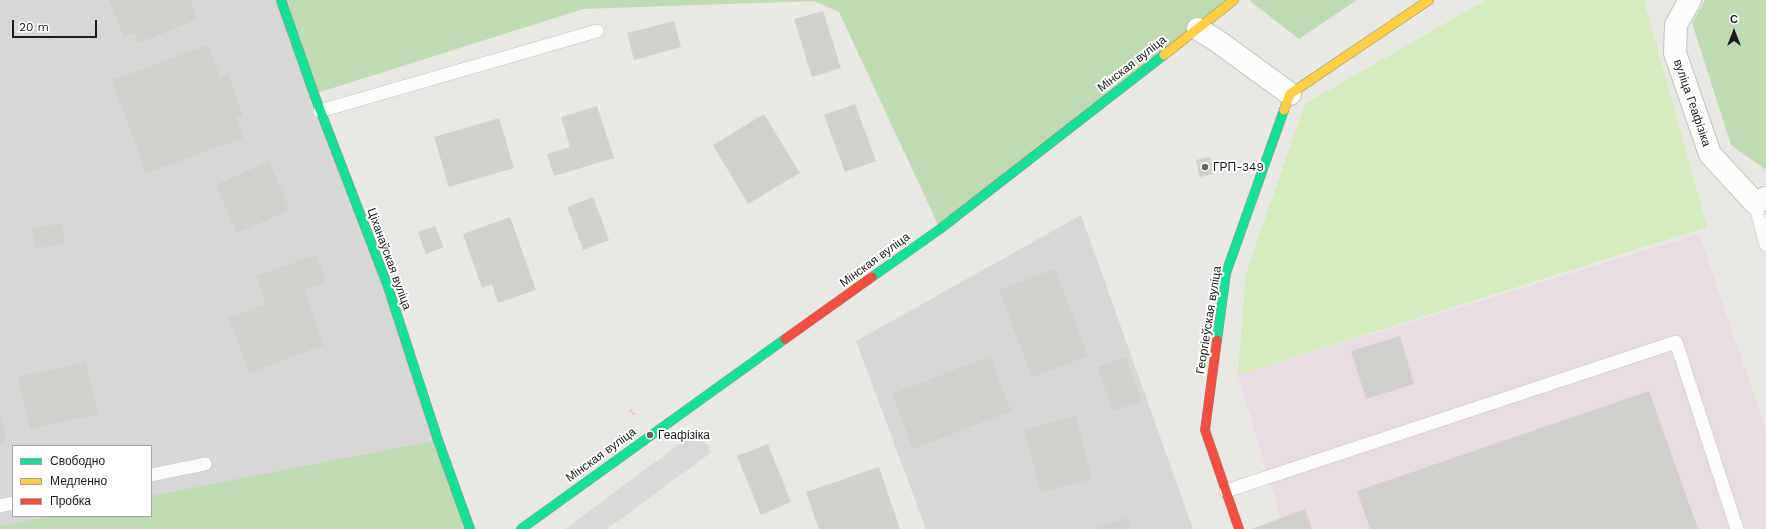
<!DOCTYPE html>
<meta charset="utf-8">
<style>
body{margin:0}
#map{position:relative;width:1766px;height:529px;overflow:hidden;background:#eae8e3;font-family:"Work Sans",sans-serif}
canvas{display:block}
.legend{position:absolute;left:12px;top:445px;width:140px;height:72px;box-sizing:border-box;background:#fff;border:1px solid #a4a4a4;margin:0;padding:5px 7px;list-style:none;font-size:12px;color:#1b1b1b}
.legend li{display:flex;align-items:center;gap:8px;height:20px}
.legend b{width:20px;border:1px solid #a4a4a4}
.north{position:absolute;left:1714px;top:12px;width:40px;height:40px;-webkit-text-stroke:3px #fff;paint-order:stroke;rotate:0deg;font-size:11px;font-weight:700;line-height:16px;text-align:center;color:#1b1b1b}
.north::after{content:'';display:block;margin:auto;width:14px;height:18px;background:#1b1b1b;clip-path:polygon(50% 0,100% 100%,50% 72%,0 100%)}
.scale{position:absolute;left:12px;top:20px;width:85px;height:18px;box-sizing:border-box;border:2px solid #1b1b1b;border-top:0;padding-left:5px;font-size:12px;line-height:14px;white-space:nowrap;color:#1b1b1b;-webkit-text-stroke:3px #fff;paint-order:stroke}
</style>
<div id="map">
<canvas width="1766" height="529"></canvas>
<ul class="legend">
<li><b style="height:5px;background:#16e098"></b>Свободно</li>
<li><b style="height:5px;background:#ffcf43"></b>Медленно</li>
<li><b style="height:5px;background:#f24e42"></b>Пробка</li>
</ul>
<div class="north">С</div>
<div class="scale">20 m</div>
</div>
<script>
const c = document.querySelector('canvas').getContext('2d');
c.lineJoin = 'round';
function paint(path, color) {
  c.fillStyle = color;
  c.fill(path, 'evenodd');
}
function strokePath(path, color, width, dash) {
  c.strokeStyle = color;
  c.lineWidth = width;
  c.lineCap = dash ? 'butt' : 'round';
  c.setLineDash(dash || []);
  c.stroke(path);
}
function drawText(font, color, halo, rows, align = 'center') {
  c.font = font + ' "Work Sans",sans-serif';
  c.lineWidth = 4;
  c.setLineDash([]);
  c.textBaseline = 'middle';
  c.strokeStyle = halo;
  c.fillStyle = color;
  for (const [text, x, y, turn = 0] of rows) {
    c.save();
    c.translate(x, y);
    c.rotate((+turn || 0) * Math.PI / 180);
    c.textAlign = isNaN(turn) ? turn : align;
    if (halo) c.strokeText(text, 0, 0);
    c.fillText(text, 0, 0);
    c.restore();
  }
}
const residential = new Path2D(`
 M0,0h281l189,529h-470zM13,446h138v70h-138z
 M1081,215l112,314h-267l-70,-188z`);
const industrial = new Path2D(`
 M1699,234l67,196v99h-513l28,-11 -43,-143z`);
const grass = new Path2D(`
 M1486,0h158l63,227 -469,148 8,-102 59,-169z`);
const forest = new Path2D(`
 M281,0h953l-294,229 -101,-217 -25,-11 -231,8 -269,85z
 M1251,0h106l-58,39 -49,-38z
 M1705,0h61v170l-35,-25 -39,-122z
 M438,440l32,89h-470v-3l51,-10h100v-20z`);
const parking = new Path2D(`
 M697,431l15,21 -105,77h-42z`);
const building = new Path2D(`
 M109,0h81l8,19 -59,24 -5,-10 -10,4z
 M823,11l18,57 -29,9 -18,-58z
 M674,21l7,26 -47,13 -7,-27z
 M208,45l12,32 8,-3 15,42 -7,2 7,20 -97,35 -34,-93z
 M855,104l21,57 -31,11 -21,-57z
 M597,106l17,52 -60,18 -7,-22 23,-7 -9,-30z
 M764,114l36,59 -52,31 -35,-59z
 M499,118l15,50 -65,19 -15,-50z
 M1210,157l4,17 -14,3 -4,-17z
 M269,161l21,49 -53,23 -21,-48z
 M593,197l16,43 -26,10 -16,-43z
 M510,217l26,73 -38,13 -6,-19 -10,4 -19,-54z
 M61,223l4,20 -30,6 -3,-20z
 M435,226l9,21 -18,7 -8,-22z
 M316,255l10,27 -22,8 20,55 -75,28 -20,-55 37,-14 -10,-28z
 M1055,269l33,87 -56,21 -33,-87z
 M1400,336l14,48 -48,15 -15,-48z
 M990,356l21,55 -98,38 -21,-55z
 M1126,357l15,44 -28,10 -16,-44z
 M86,362l12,52 -68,15 -12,-52z
 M1649,391l49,138h-328l-13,-38z
 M0,411l6,31 -6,1z
 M1076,416l16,63 -51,13 -17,-62z
 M768,444l23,58 -30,13 -24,-59z
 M879,467l21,62h-81l-13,-37z
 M1305,509l7,20h-60z
 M1128,518l3,11h-37z`);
const path = new Path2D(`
 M1260,6l7,-6
 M630,410l5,5`);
const lane = new Path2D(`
 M320,111l277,-80
 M1755,203l11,42
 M151,475l54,-11
 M1226,491l450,-149 61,187
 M0,506l13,-3`);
const street = new Path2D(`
 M1690,0l-14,25 -1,28 35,101 45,49 11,-5
 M1198,29l18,11 74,54`);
const fast = new Path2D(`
 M281,0l33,94 73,190 51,156 32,89
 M872,277l68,-48 224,-174
 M1217,340l9,-67 58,-163
 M521,529l264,-190`);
const slow = new Path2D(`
 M1164,55l70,-55
 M1284,110l6,-16 139,-94`);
const jam = new Path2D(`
 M785,339l87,-62
 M1217,340l-12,90 34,99`);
const markers = [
 [1205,167,4,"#636361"],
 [650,435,4,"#636361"]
];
const streetNames = [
 ["Мінская вуліца",1132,64,-38],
 ["вуліца Геафізіка",1692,103,71],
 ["Ціханаўская вуліца",389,259,70],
 ["Мінская вуліца",875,260,-36],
 ["Георгіеўская вуліца",1209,320,-81],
 ["Мінская вуліца",601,455,-36]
];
const poiNames = [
 ["ГРП-349",1213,167],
 ["Геафізіка",658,435]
];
paint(residential, '#d9d7d5');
paint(industrial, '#e8dbe2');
paint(grass, '#d4eabf');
paint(forest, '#c1dab6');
paint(parking, '#dad9d7');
paint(building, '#d2d0cc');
strokePath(lane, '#c2c2bf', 14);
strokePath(street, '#c2c2bf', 24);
strokePath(fast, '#91937b', 10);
strokePath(slow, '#91937b', 10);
strokePath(jam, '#91937b', 10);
strokePath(path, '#d6c7c3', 2.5, [2, 2]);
strokePath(lane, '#fcfcfb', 13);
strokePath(street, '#fcfcfb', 22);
strokePath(fast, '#16e098', 9);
strokePath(slow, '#ffcf43', 9);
strokePath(jam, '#f24e42', 9);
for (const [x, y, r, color] of markers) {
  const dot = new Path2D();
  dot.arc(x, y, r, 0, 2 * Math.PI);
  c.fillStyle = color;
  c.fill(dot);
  strokePath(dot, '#fff', 1.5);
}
drawText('12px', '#1b1b1b', '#fff', streetNames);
drawText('12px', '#1b1b1b', '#fff', poiNames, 'left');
</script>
